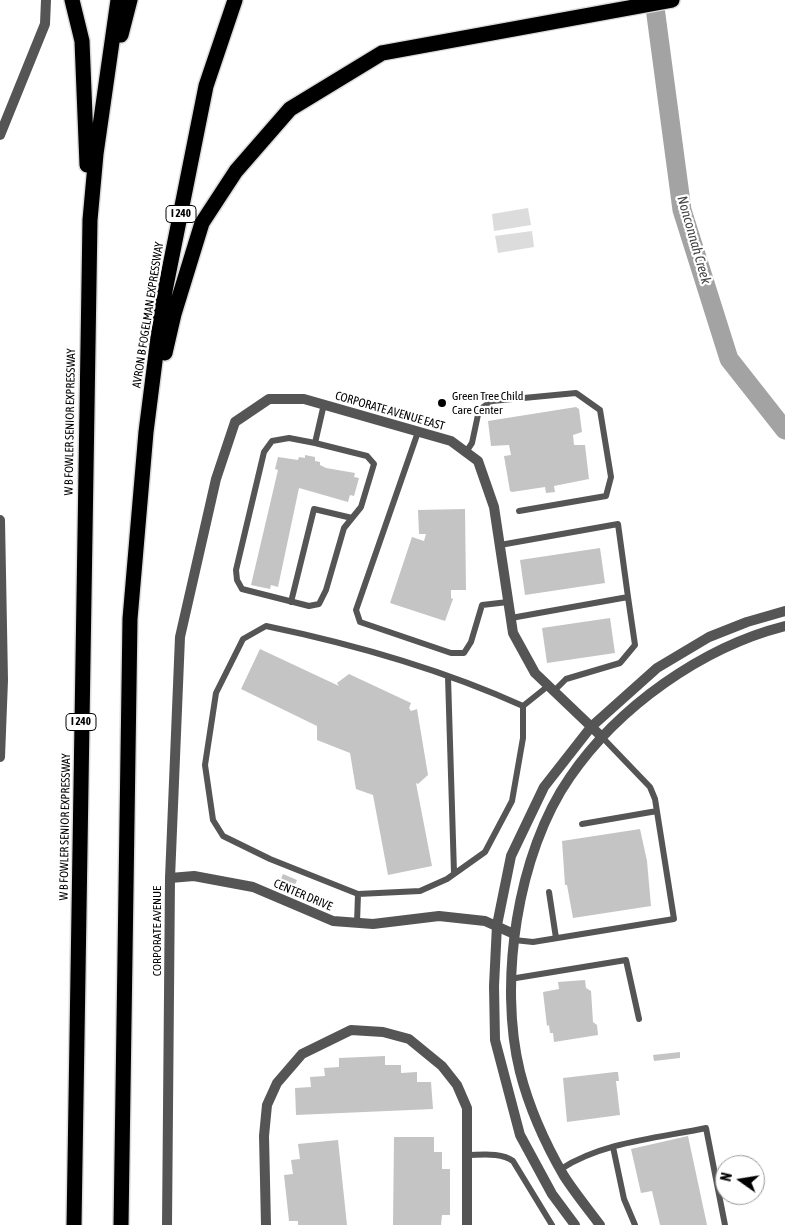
<!DOCTYPE html>
<style>
body{margin:0}
#map{position:relative;width:785px;height:1225px;overflow:hidden;background:#fff;font-family:"Asap Condensed",sans-serif}
canvas{display:block}
.north{position:absolute;left:715px;top:1155px;width:50px;height:50px;box-sizing:border-box;background:#fff;border:1px solid #999;border-radius:50%;rotate:283deg;font-size:14px;font-weight:700;line-height:20px;text-align:center;color:#000}
.north::after{content:'';display:block;margin:auto;width:18px;height:22px;background:#000;clip-path:polygon(50% 0,100% 100%,50% 72%,0 100%)}
</style>
<div id="map">
<canvas width="785" height="1225"></canvas>
<div class="north">N</div>
</div>
<script>
const c = document.querySelector('canvas').getContext('2d');
c.lineJoin = 'round';
function paint(path, color) {
  c.fillStyle = color;
  c.fill(path, 'evenodd');
}
function strokePath(path, color, width, dash) {
  c.strokeStyle = color;
  c.lineWidth = width;
  c.lineCap = dash ? 'butt' : 'round';
  c.setLineDash(dash || []);
  c.stroke(path);
}
function drawText(font, color, halo, rows, align = 'center') {
  c.font = font + ' "Asap Condensed",sans-serif';
  c.lineWidth = 4.5;
  c.setLineDash([]);
  c.textBaseline = 'middle';
  c.strokeStyle = halo;
  c.fillStyle = color;
  for (const [text, x, y, turn = 0] of rows) {
    c.save();
    c.translate(x, y);
    c.rotate((+turn || 0) * Math.PI / 180);
    c.textAlign = isNaN(turn) ? turn : align;
    if (halo) c.strokeText(text, 0, 0);
    c.fillText(text, 0, 0);
    c.restore();
  }
}
const green = new Path2D(`
 M528,208l3,17 -37,6 -2,-17z
 M532,231l2,16 -36,6 -3,-17z`);
const river = new Path2D(`
 M654,0l28,210 47,149 56,71`);
const building = new Path2D(`
 M576,407l3,2 3,23 -9,3 1,10h11l4,34 -35,7 1,6 -9,1 -1,-6 -33,5 -2,-1 -6,-35 7,-1 -2,-10 -18,1 -3,-25z
 M305,455l10,2v4l5,1v3l6,3 29,5 -1,4 5,1 -5,18 -4,-1 -2,7 -49,-14 -21,99 -7,-2 -1,4 -19,-4 27,-115 -3,-1 3,-12 20,3 1,-3 6,1z
 M465,509l1,81h-15v8l2,1 -8,22 -55,-18 22,-66 12,4 2,-7h-7l-1,-24z
 M600,548l5,35 -80,12 -5,-35z
 M610,618l5,35 -68,10 -5,-35z
 M260,649l79,37 -2,-3 12,-9 62,29 -2,5 2,3 6,-2 11,66 -10,9 -2,-1 16,83 -44,9 -15,-80 -17,-6 -6,-36 -33,-13v-14l-76,-37z
 M640,829l7,32 4,45 -78,12 -6,-33h-2l-3,-44z
 M283,874l14,6 -5,11 -14,-5z
 M585,980l1,8 5,3 2,31 4,3 1,10 -44,7 -1,-9h-3l-1,-8 -2,1 -4,-34 16,-3 -1,-7z
 M680,1052v6l-26,3 -1,-6z
 M385,1056v9h16v8l16,-1v10h14l2,27 -137,6 -1,-27 16,-1 -1,-10 15,-1 -1,-8 15,-1v-9z
 M615,1072h3l1,9h-3l4,34 -53,7 -4,-44z
 M688,1136l19,89h-47l-8,-34 -11,2 -10,-44z
 M394,1137h40v15h8v17h8v46h-8l-1,10h-48z
 M338,1140l9,85h-49v-4h-9l-5,-46 9,-1 -2,-14 9,-1 -2,-15z`);
const service = new Path2D(`
 M418,432l-62,178 4,12 91,31h13l7,-11 11,-37 26,-3
 M315,443l52,13 7,8 -13,43 -17,21 -18,62 -7,14 -10,2 -67,-17 -5,-9 -1,-10 28,-118 8,-11 17,-3 26,5 9,-39
 M466,452l6,-9 7,-33 13,-9 84,-8 24,17 11,67 -5,19 -87,15
 M500,545l118,-21 10,73
 M291,602l23,-93 38,9
 M511,618l117,-21 7,48 -15,18 -54,16 -12,12
 M448,677l6,196
 M523,706v32l-11,63 -27,51 -38,27 -27,12 -62,3 -88,-35 -47,-23 -10,-16 -8,-55 11,-72 27,-54 23,-13c87,18 175,43 257,80l25,-20
 M582,824l75,-13
 M549,892l7,46
 M357,923l1,-29
 M514,940l19,2 141,-23 -19,-120 -5,-12 -48,-50
 M510,979l116,-19 13,59
 M613,1147l11,52 11,26
 M467,1155c14,0 34,-3 46,6l39,64
 M561,1169c42,-27 97,-31 145,-41l19,97`);
const minor = new Path2D(`
 M0,520l3,160 -3,77
 M170,878l24,-2 59,11 80,34 40,3 66,-8 46,5 29,13
 M266,1225l-2,-89 3,-31 10,-22 25,-29 49,-24 32,2 26,7 33,27 15,19 10,23v117`);
const tertiary = new Path2D(`
 M0,135l45,-111 1,-24
 M167,1225l3,-347 10,-241 36,-158 19,-57 34,-23h35l147,42 27,20 16,46 19,126 22,40 67,64
 M575,1225l-23,-31 -32,-59 -25,-95 -1,-54 3,-61 14,-69 33,-69 47,-60 66,-59 52,-31 38,-15 38,-11
 M600,1225c-12,-16 -25,-32 -36,-49 -18,-31 -35,-69 -44,-104 -22,-89 -3,-219 50,-295 48,-70 132,-130 215,-151`);
const motorway = new Path2D(`
 M72,0l10,41 5,124
 M121,35l9,-35
 M165,353l9,-39 28,-91 34,-52 54,-62 92,-56 290,-53
 M74,1225l16,-1005 6,-66 22,-154
 M121,1225l9,-606 16,-187 16,-126 44,-220 29,-86`);
const markers = [
 [442,403,5,"#000"]
];
const shields = [
 [181,214,30],
 [81,722,30]
];
const shieldNames = [
 ["I 240",181,214],
 ["I 240",81,722]
];
const streetNames = [
 ["AVRON B FOGELMAN EXPRESSWAY",148,315,-81],
 ["CORPORATE AVENUE EAST",390,411,16],
 ["W B FOWLER SENIOR EXPRESSWAY",70,422,-89],
 ["W B FOWLER SENIOR EXPRESSWAY",65,827,-89],
 ["CENTER DRIVE",303,895,23],
 ["CORPORATE AVENUE",157,931,-90]
];
const poiNames = [
 ["Green Tree Child",452,396],
 ["Care Center",452,410]
];
const waterNames = [
 ["Nonconnah Creek",694,240,74]
];
paint(green, '#dcdcdc');
strokePath(river, '#a3a3a3', 19);
paint(building, '#c4c4c4');
strokePath(motorway, '#dbdbdb', 18);
strokePath(service, '#555', 6);
strokePath(minor, '#555', 10);
strokePath(tertiary, '#555', 10);
strokePath(motorway, '#000', 15);
for (const [x, y, r, color] of markers) {
  const dot = new Path2D();
  dot.arc(x, y, r, 0, 2 * Math.PI);
  c.fillStyle = color;
  c.fill(dot);
  strokePath(dot, '#fff', 2);
}
for (const [x, y, w] of shields) {
  const box = new Path2D();
  box.roundRect(x - w / 2, y - 8.5, w, 17, 4);
  c.fillStyle = '#fff';
  c.fill(box);
  strokePath(box, '#000', 1);
}
drawText('bold 11px', '#000', null, shieldNames);
drawText('12px', '#000', '#fff', streetNames);
drawText('12px', '#000', '#fff', poiNames, 'left');
drawText('italic 14px', '#444', '#fff', waterNames);
</script>
